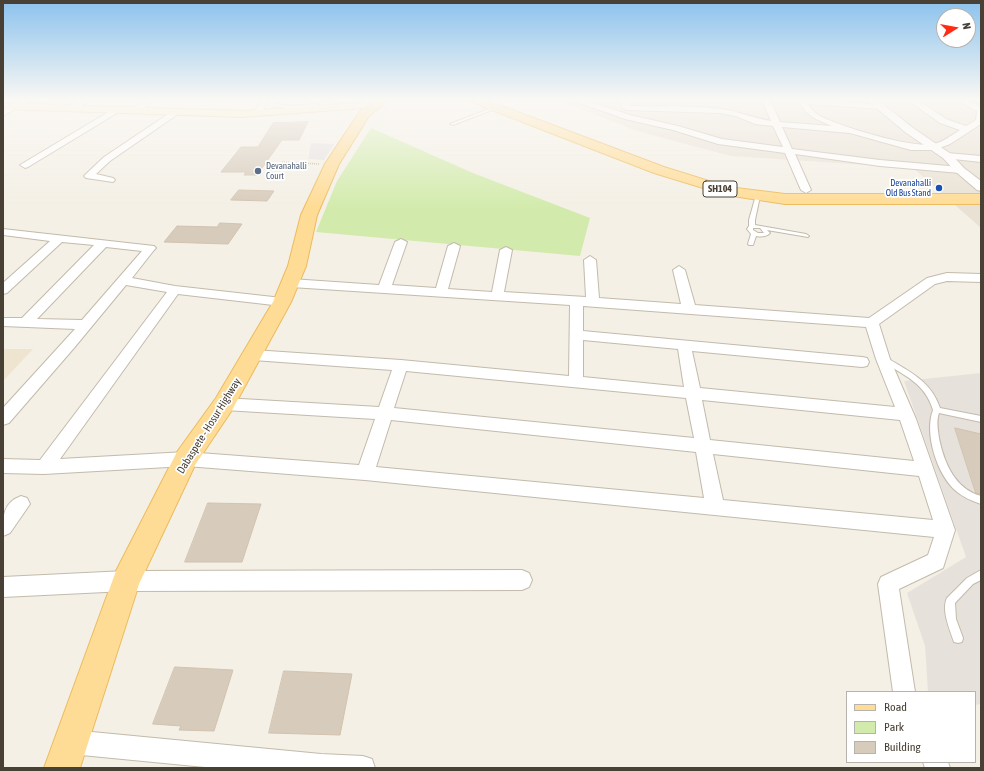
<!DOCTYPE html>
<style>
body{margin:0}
#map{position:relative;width:984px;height:771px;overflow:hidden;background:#f4f0e6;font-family:"Asap Condensed",sans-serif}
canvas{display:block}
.frame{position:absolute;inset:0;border:4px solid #484035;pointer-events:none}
.legend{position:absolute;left:846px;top:691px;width:130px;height:72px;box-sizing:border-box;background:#fff;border:1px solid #b6b3ae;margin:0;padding:5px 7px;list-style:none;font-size:12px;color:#484035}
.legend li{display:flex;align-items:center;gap:8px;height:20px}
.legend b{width:20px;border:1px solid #b6b3ae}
.north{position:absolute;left:936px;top:8px;width:40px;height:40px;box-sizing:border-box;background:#fff;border:1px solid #b6b3ae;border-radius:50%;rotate:79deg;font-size:11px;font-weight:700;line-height:16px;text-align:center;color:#484035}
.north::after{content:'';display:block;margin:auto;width:14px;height:18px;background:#ff2c13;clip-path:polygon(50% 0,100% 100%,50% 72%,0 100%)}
</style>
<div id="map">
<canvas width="984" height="771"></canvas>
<div class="frame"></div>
<ul class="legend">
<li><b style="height:5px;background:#ffdc95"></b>Road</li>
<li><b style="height:11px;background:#d2ebac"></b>Park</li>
<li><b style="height:11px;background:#d7cbbb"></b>Building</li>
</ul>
<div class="north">N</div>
</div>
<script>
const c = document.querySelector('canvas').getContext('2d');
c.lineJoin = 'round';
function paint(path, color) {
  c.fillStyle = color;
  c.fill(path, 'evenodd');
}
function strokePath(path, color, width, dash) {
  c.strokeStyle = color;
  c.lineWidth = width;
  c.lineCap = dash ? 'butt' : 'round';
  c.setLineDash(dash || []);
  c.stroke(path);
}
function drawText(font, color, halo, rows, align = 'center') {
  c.font = font + ' "Asap Condensed",sans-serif';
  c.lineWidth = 3.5;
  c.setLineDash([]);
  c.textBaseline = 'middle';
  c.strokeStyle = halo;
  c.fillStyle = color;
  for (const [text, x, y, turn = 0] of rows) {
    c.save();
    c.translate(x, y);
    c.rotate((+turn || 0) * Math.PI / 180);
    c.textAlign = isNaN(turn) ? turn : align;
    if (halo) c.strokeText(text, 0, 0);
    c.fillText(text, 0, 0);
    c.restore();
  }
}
const residential = new Path2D(`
 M557,100h424v128l-68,-60 -182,-12 -94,-25z`);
const industrial = new Path2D(`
 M981,373v331l-6,1v-13h-47l-3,-46 -18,-53 59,-36 -62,-176z`);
const education = new Path2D(`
 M3,349h30l-30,32z`);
const green = new Path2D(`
 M371,128l102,45 117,45 -10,38 -264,-24 21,-51z`);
const parking = new Path2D(`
 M311,143l23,1 -10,16 -16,-1z`);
const building = new Path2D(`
 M308,122l-9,18h-17l-25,35h-13l2,-3h-25l20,-25h17l15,-24z
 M239,190l35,1 -7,10 -36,-1z
 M220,223l22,1 -14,20 -64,-2 13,-16 40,1z
 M955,428l26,6v60l-5,-1z
 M208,503l53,1 -19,58h-57z
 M175,667l58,3 -19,61 -35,-1 2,-4 -28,-2z
 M284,671l68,3 -12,61 -71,-2z`);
const path = new Path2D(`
 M282,162l37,2`);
const service = new Path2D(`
 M275,100h4l-2,4 14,2 26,-2 2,1 -2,1 -24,2 -1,3 -2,1 -2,-1 1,-3 -15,-2z
 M494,107l3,1 -44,17 -3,-1z
 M756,195l4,1 -5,24v5l51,9 3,2 -1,1 -41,-7 3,3c-4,4 -9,4 -14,3l-3,9h-4l-1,-1 3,-10 -4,-5 2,-3v-6zM753,228h7l4,5h-6l-5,-3z
 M883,358h4c23,14 44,23 53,50l41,8v6l-42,-9c-3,8 -1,17 0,25 5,25 16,51 42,58v8c-9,-3 -18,-7 -25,-13 -19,-16 -32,-58 -23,-81 -8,-27 -28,-34 -50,-48l-1,-2z
 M981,570v10l-8,4 -18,19 1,16 7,19 -1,4 -4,1 -4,-1c-4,-12 -13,-32 -7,-44l20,-20z`);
const minor = new Path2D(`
 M21,100h10l-28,16v-5z
 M79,100h10l-14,10h-6v-4z
 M144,100h9l-16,13h-6v-4z
 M261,100h8l-8,15h-6l-1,-2z
 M572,100h13l45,15 48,11 44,13 61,8 -10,-21 -18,-2 -19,-8 -17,-3 -92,-3 -4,-2 -3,-8h8l2,6c30,1 61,-1 90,3 18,2 33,9 51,12l-9,-21h8l10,22 52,4c-14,-6 -25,-9 -32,-23l-16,-3h38l58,5 4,2 -1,2 -75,-5c3,5 6,8 10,11 20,11 94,34 116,29 9,-2 18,-9 26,-14l-20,-7 -32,-23h10l28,19 20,7 10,-6 1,-9 -20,-11h11l13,7v17l-31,20 -16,6h-23l-61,-17 -68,-6 10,22 88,11 80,7 5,3 -5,3 -80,-7 -85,-12 16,36 -5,3 -5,-3 -16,-37 -67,-9 -45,-14 -48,-11z
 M115,108l7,2 -94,57 -3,1 -5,-3z
 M174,110l7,2 -71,49 -14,13 17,4 2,2 -2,2 -27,-4 -2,-2 2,-2 18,-17z
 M947,153l34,3v6l-37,-4 -2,-2z
 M3,229l151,17 2,2 -2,2 -22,28 43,8 107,12 5,1 1,3 -1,3 -5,1 -104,-12 -118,165 126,-7 173,13 16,-46 -151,-9 -5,-2 -3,-4 3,-4 5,-2 155,9 13,-37 -139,-10 -5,-1 -2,-4 2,-4 5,-1 148,10 168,16 1,-71 -279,-18 -6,-4 6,-4 88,6 16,-43 6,-3 6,3 -15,43 44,3 12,-42 6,-3 6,3 -12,43 44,3 8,-42 6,-3 6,3 -8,42 82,5 -2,-37 6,-4 6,4 3,38 82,6 -8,-34 6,-4 6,4 10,35 174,13 58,-40 20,-5 34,1v8l-34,-1 -12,3 -56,40 11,35 26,60 39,111 -12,38 -44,21 16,103h-22l-15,-108 3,-7 47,-22 6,-18 -569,-57 -179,-14 -142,8 -41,-1v-14l37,1 127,-168 -41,-7 -52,63 -65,75 -6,2v-17l72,-79 -72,-3v-8h19l72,-73 -32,-3 -55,51 -4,1v-11l47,-42 -47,-6zM106,247l36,4 -60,69 -45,-1zM583,306l283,21 10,32 19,48 -195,-19 -8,-37 170,16 5,-1 2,-4 -2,-4 -5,-1 -279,-26zM583,340l95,9 6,38 -101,-10zM406,371l280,27 8,40 -300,-30zM702,400l198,20 14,41 -204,-21zM391,420l305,32 8,46 -328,-31zM713,454l206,22 14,44 -210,-20z
 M21,496l6,2 3,6 -20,29 -7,3c0,-18 -1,-33 18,-40z
 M522,570l7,3 3,7 -3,7 -7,3 -396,1 -123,6v-20l123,-6z
 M71,730l250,24 42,2 9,3 3,9h-160l-144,-14 -8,-4 -4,-8 4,-8z
 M923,762h25l2,6h-25z`);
const tertiary = new Path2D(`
 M867,100h11l35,28 38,26 13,14 17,13v10l-4,-1 -21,-18 -13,-14 -38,-26z`);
const secondary = new Path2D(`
 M374,102l6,3 -2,2 -136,10 -239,-8v-6l239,8z`);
const primary = new Path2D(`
 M375,100h14l-20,16 -30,48 -22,51 -11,51 -15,36 -59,108 -37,55 -56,119 -59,184h-36l72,-197 61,-119 39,-54 57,-96 15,-36 13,-51 24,-51 35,-53z
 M469,100h17l178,67 64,20 57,7h196v10h-196l-59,-9 -72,-22 -183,-71z`);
const markers = [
 [258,171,4,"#5c6f8a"],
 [939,188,4,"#1a4fb4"]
];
const farServicenames = [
 ["Devanahalli",266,166],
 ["Court",266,176]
];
const farTransitnames = [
 ["Devanahalli",931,183],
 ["Old Bus Stand",931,193]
];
const shields = [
 [720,189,34]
];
const shieldNames = [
 ["SH104",720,189]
];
const streetNames = [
 ["Dabaspete - Hosur Highway",209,426,-58]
];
paint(residential, '#e9e1d4');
paint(industrial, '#e7e1db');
paint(education, '#eee4cf');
paint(green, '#d2ebac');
paint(parking, '#e5e2df');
paint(building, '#d7cbbb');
strokePath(building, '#d2c2ae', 1);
strokePath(service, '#c3baab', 2);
strokePath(minor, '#c3baab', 2);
strokePath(tertiary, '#c3baab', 2);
strokePath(secondary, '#dbc595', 2);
strokePath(primary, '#ecbb5d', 2);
strokePath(path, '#c3b299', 1.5, [1, 1]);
paint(service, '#fff');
paint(minor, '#fff');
paint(tertiary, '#fff');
paint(secondary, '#ffefc6');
paint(primary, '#ffdc95');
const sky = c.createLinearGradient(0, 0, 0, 208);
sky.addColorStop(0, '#8bc2ed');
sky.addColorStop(0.48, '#faf8f4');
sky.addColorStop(1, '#faf8f400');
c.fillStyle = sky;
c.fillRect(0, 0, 984, 208);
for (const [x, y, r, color] of markers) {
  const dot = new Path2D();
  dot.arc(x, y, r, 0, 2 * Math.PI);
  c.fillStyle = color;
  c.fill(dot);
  strokePath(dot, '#fff', 1.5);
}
drawText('9px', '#4e5e75', '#fff', farServicenames, 'left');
drawText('9px', '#164399', '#fff', farTransitnames, 'right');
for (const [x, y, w] of shields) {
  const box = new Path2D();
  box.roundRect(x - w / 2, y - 8, w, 16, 3);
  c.fillStyle = '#fff';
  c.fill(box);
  strokePath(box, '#484035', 1);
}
drawText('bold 10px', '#484035', null, shieldNames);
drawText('11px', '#484035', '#fff', streetNames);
</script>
